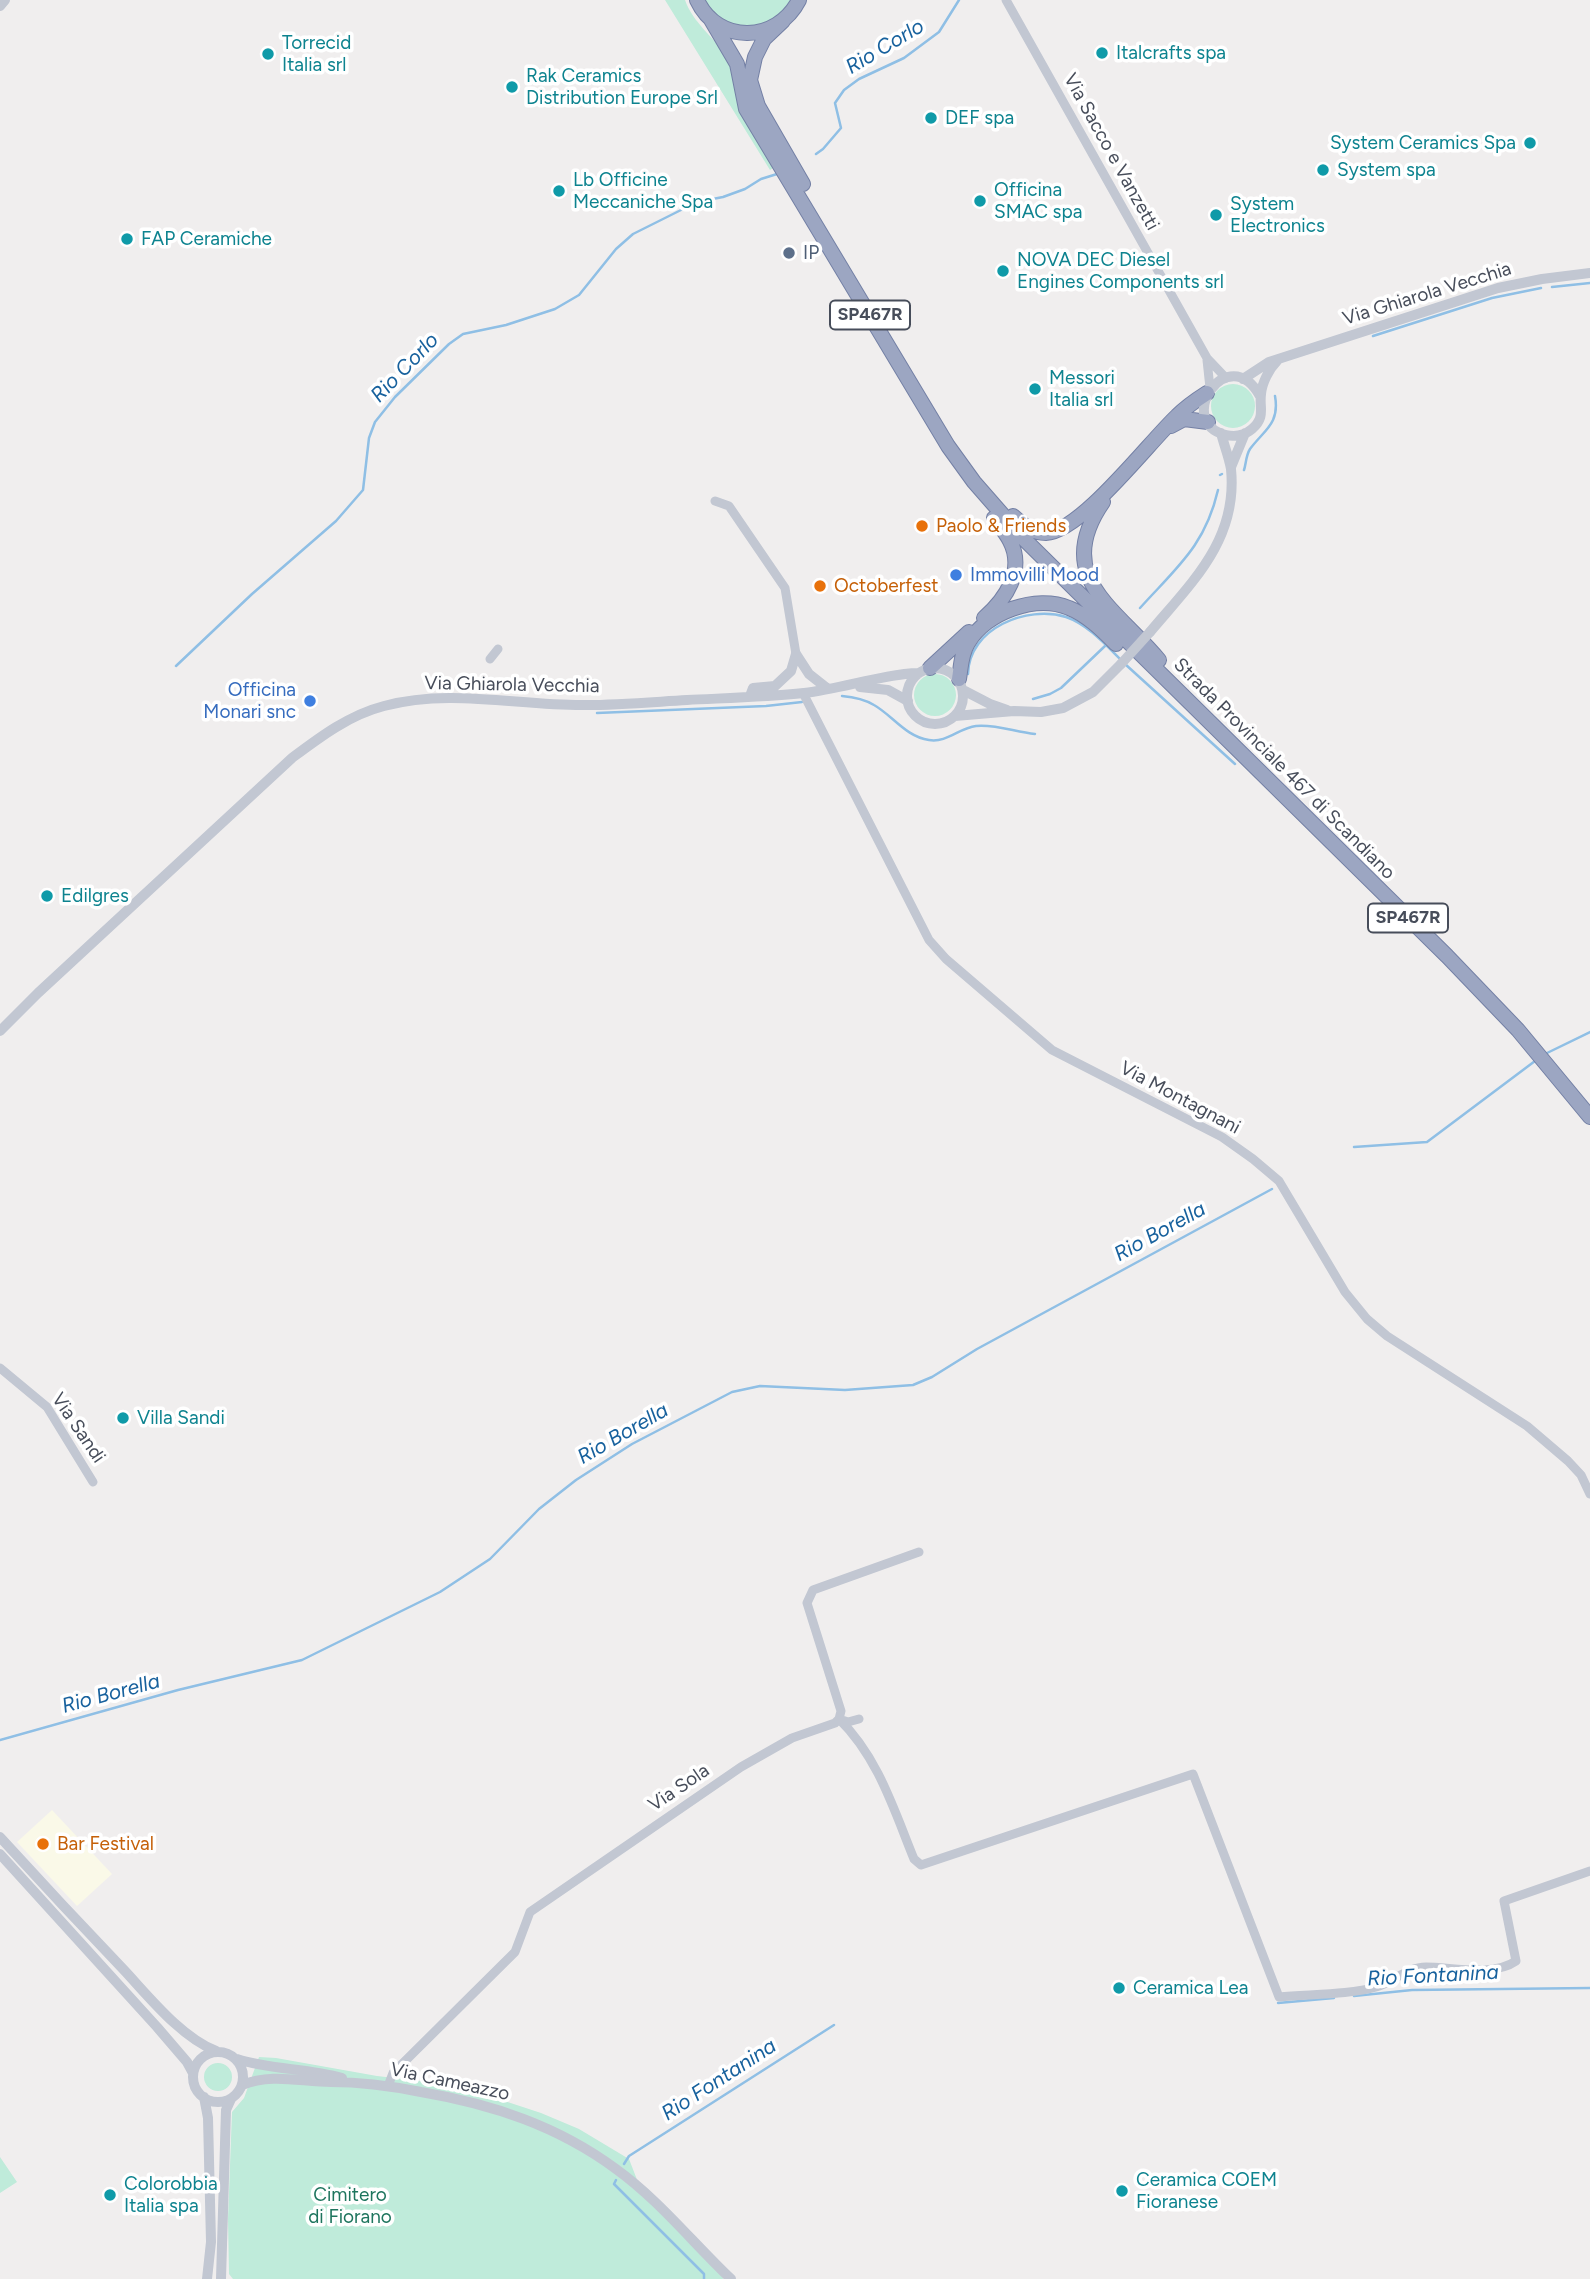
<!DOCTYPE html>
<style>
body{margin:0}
canvas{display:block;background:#f0eeee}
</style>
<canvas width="1590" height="2279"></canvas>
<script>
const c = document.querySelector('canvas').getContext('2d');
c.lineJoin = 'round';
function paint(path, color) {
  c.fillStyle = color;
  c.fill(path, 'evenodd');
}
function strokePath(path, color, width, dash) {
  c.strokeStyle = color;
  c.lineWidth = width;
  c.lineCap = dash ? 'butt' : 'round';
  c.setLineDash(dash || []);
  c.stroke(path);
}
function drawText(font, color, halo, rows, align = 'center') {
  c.font = font + ' Figtree,sans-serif';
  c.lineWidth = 7;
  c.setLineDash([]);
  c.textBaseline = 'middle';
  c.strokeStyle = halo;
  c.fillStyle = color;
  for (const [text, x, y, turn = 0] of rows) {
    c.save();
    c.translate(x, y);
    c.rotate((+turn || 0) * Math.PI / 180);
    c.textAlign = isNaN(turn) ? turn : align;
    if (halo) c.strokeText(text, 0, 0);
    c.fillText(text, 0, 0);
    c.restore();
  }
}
const commercial = new Path2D(`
 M52,1810l60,64 -35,32 -60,-64z`);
const green = new Path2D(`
 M665,0h20c8,23 29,37 42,57l49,109 -6,4z
 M703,0h89c-4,5 -8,13 -13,17 -18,15 -45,14 -62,0 -5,-4 -9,-11 -14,-17z
 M1211 406a22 22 0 1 1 44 0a22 22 0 1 1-44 0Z
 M914 695a21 21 0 1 1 42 0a21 21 0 1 1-42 0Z
 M492,678l8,6 -4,6 -16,-3 -1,-5 3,-3z
 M259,2057l17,1 101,18 79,9 85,28 38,16 50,30 12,31 80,77 2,12h-490l-4,-5 -1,-55 4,-107 12,-14z
 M204 2077a14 14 0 1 1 28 0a14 14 0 1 1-28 0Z
 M0,2157l17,25 -17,11z`);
const stream = new Path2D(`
 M816,154l7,-5 18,-21 -6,-25 9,-13 15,-11 45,-21 35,-26 20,-32
 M1552,287l38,-4
 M1373,336l119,-38 49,-10
 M1244,470c2,-6 2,-15 6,-21 14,-19 30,-25 25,-53
 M1220,475l2,-1
 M1140,608c37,-41 65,-62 78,-118
 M1125,664l110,100
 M176,666l76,-72 84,-73 27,-31 6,-52 6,-16 20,-25 54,-53 14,-10 43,-9 49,-16 24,-14 37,-46 17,-15 64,-32 26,-5 22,-8 16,-10 16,-5
 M968,674c1,-46 59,-69 98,-57 21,7 39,27 55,43
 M842,696c11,1 22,3 32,9 18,10 32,32 55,35 18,3 30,-12 47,-14 20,-2 39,6 59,8
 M1033,699l17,-5 11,-6 44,-42
 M597,713l169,-7 36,-4
 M1545,1054l45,-22
 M1354,1147l73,-5 108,-81
 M0,1740l178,-50 124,-30 138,-68 50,-33 49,-50 37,-29 56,-36 100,-52 28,-6 85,4 68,-5 19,-8 45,-28 295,-160
 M1354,1996l58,-6 178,-2
 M1278,2003l56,-5
 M624,2164l5,-8 205,-131
 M616,2180l-2,4 90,90v5`);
const minor = new Path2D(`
 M1006,0l201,358 19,20
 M1207,360l3,28
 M715,501l14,5 56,82 11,66
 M490,659l8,-10
 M803,693l126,247 17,19 106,91 170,87 31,22 26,22 66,111 22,27 20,17 140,90 41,35 13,14 9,19
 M0,1368l47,39 46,75
 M859,1719l-11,3 -9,-3c39,38 55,91 75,140l7,6 272,-91 86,223c29,-3 70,-2 97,-10 18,-5 31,-20 50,-20 26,0 67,10 90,-6l-12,-60 86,-30
 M388,2086l5,-13 122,-121 15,-40 211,-145 51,-29 43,-15 4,-4 2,-8 -34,-108 6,-13 106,-38`);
const tertiary = new Path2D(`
 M0,6l5,-6
 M1243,379l26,-17 229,-74 44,-9 48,-6
 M1260,396c-32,-57 -87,26 -34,39 9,2 19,0 26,-6 14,-12 7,-21 9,-35 1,-11 8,-25 16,-33
 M1231,467l14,-34
 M1150,632c42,-50 88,-92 81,-163 -2,-12 -7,-24 -10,-36
 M796,654l13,20 19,15
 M907 696a28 28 0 1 1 56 0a28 28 0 1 1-56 0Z
 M860,687l28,3 20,11
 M963,690l27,14 17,6
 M750,696l3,-8 22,-2 16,-15 5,-17
 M955,716l59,-5 27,1 22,-4 30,-16 28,-28
 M0,1031l38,-38 254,-235c28,-21 57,-43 92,-52 66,-18 135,0 202,-1 33,0 67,-3 101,-5 39,-2 78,-3 117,-7 38,-4 78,-19 115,-20
 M0,1837c41,45 82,89 124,133 26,28 57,67 92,81
 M0,1854l157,173 30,35 6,11
 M193 2077a25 25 0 1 1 50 0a25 25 0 1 1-50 0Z
 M237,2059c34,11 70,9 105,19
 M242,2085c30,-12 59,-3 89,-3 31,0 60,4 90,10 71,12 137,34 195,77 43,31 77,74 115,110
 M204,2097l4,21 3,124 -4,37
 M221,2279l5,-169 5,-11`);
const trunk = new Path2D(`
 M697,0c21,45 80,43 102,0
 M710,18l27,46 9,45 202,337 26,36 49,56 424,418 71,74 72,87
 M783,21l-19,18 -9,18 -5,23 8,26 45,78
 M1171,426l13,-7 24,3
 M1103,502c-52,75 14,107 56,158
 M1013,516c10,9 19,17 33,17 35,-1 104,-92 131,-117 9,-9 19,-16 30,-23
 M984,618c22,-19 41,-48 26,-77 -4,-8 -11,-16 -16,-23
 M930,668l39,-36
 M959,679c2,-12 2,-25 9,-36 18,-31 68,-49 101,-35 18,7 33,22 47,36`);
const tertiaryBridge = new Path2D(`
 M1121,664l29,-32`);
const markers = [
 [1102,53,7,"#0f9aa8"],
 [268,54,7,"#0f9aa8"],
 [512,87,7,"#0f9aa8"],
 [931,118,7,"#0f9aa8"],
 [1530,143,7,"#0f9aa8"],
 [1323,170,7,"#0f9aa8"],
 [559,191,7,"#0f9aa8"],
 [980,201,7,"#0f9aa8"],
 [1216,215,7,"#0f9aa8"],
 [127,239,7,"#0f9aa8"],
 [789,253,7,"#5c6f8a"],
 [1003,271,7,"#0f9aa8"],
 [1035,389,7,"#0f9aa8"],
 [922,526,7,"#e8710a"],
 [956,575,7,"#3f7fe0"],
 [820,586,7,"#e8710a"],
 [310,701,7,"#3f7fe0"],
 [47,896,7,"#0f9aa8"],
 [123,1418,7,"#0f9aa8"],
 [43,1844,7,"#e8710a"],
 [1119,1988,7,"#0f9aa8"],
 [1122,2191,7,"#0f9aa8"],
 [110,2195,7,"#0f9aa8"]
];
const shields = [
 [870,315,80],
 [1408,918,80]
];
const shieldNames = [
 ["SP467R",870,315],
 ["SP467R",1408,918]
];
const cultureNames = [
 ["Torrecid",282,43],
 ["Italia srl",282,65],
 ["Italcrafts spa",1116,53],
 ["Rak Ceramics",526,76],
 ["Distribution Europe Srl",526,98],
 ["DEF spa",945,118],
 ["System Ceramics Spa",1516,143,"right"],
 ["System spa",1337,170],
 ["Lb Officine",573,180],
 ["Meccaniche Spa",573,202],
 ["Officina",994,190],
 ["SMAC spa",994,212],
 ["System",1230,204],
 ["Electronics",1230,226],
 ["FAP Ceramiche",141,239],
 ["NOVA DEC Diesel",1017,260],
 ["Engines Components srl",1017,282],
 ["Messori",1049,378],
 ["Italia srl",1049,400],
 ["Edilgres",61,896],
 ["Villa Sandi",137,1418],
 ["Ceramica Lea",1133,1988],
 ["Ceramica COEM",1136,2180],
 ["Fioranese",1136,2202],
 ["Colorobbia",124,2184],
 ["Italia spa",124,2206]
];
const streetNames = [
 ["Via Sacco e Vanzetti",1111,152,61],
 ["Via Ghiarola Vecchia",1427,294,-17],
 ["Via Ghiarola Vecchia",512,685,1],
 ["Strada Provinciale 467 di Scandiano",1284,769,45],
 ["Via Montagnani",1180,1098,28],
 ["Via Sandi",78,1428,56],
 ["Via Sola",679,1788,-34],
 ["Via Cameazzo",450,2082,12]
];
const serviceNames = [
 ["IP",803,253]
];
const foodNames = [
 ["Paolo & Friends",936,526],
 ["Octoberfest",834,586],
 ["Bar Festival",57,1844]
];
const shopNames = [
 ["Immovilli Mood",970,575],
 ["Officina",296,690,"right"],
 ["Monari snc",296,712,"right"]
];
const parkNames = [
 ["Cimitero",350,2195],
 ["di Fiorano",350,2217]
];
const waterNames = [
 ["Rio Corlo",885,47,-31],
 ["Rio Corlo",405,368,-46],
 ["Rio Borella",1160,1232,-29],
 ["Rio Borella",623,1434,-30],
 ["Rio Borella",111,1694,-15],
 ["Rio Fontanina",1433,1976,-3],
 ["Rio Fontanina",719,2080,-33]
];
paint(commercial, '#faf9e8');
paint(green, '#bfebda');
strokePath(stream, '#8fbfe5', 2.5);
strokePath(trunk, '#7480a5', 16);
strokePath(minor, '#c2c7d2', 9);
strokePath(tertiary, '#c2c7d2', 10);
strokePath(trunk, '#9ca6c2', 14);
strokePath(tertiaryBridge, '#c2c7d2', 10);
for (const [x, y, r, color] of markers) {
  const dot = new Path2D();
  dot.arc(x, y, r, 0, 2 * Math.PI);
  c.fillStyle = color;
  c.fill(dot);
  strokePath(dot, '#fff', 2.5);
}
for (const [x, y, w] of shields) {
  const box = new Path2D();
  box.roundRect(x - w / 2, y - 14.5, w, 29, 5);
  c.fillStyle = '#fff';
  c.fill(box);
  strokePath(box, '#474d5a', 2);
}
drawText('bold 18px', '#474d5a', null, shieldNames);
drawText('19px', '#0d838f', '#fff', cultureNames, 'left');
drawText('19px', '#474d5a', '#fff', streetNames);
drawText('19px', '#4e5e75', '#fff', serviceNames, 'left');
drawText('19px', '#c56008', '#fff', foodNames, 'left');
drawText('19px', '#366cbe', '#fff', shopNames, 'left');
drawText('19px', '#1e755e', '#fff', parkNames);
drawText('italic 21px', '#17619d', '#fff', waterNames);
</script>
